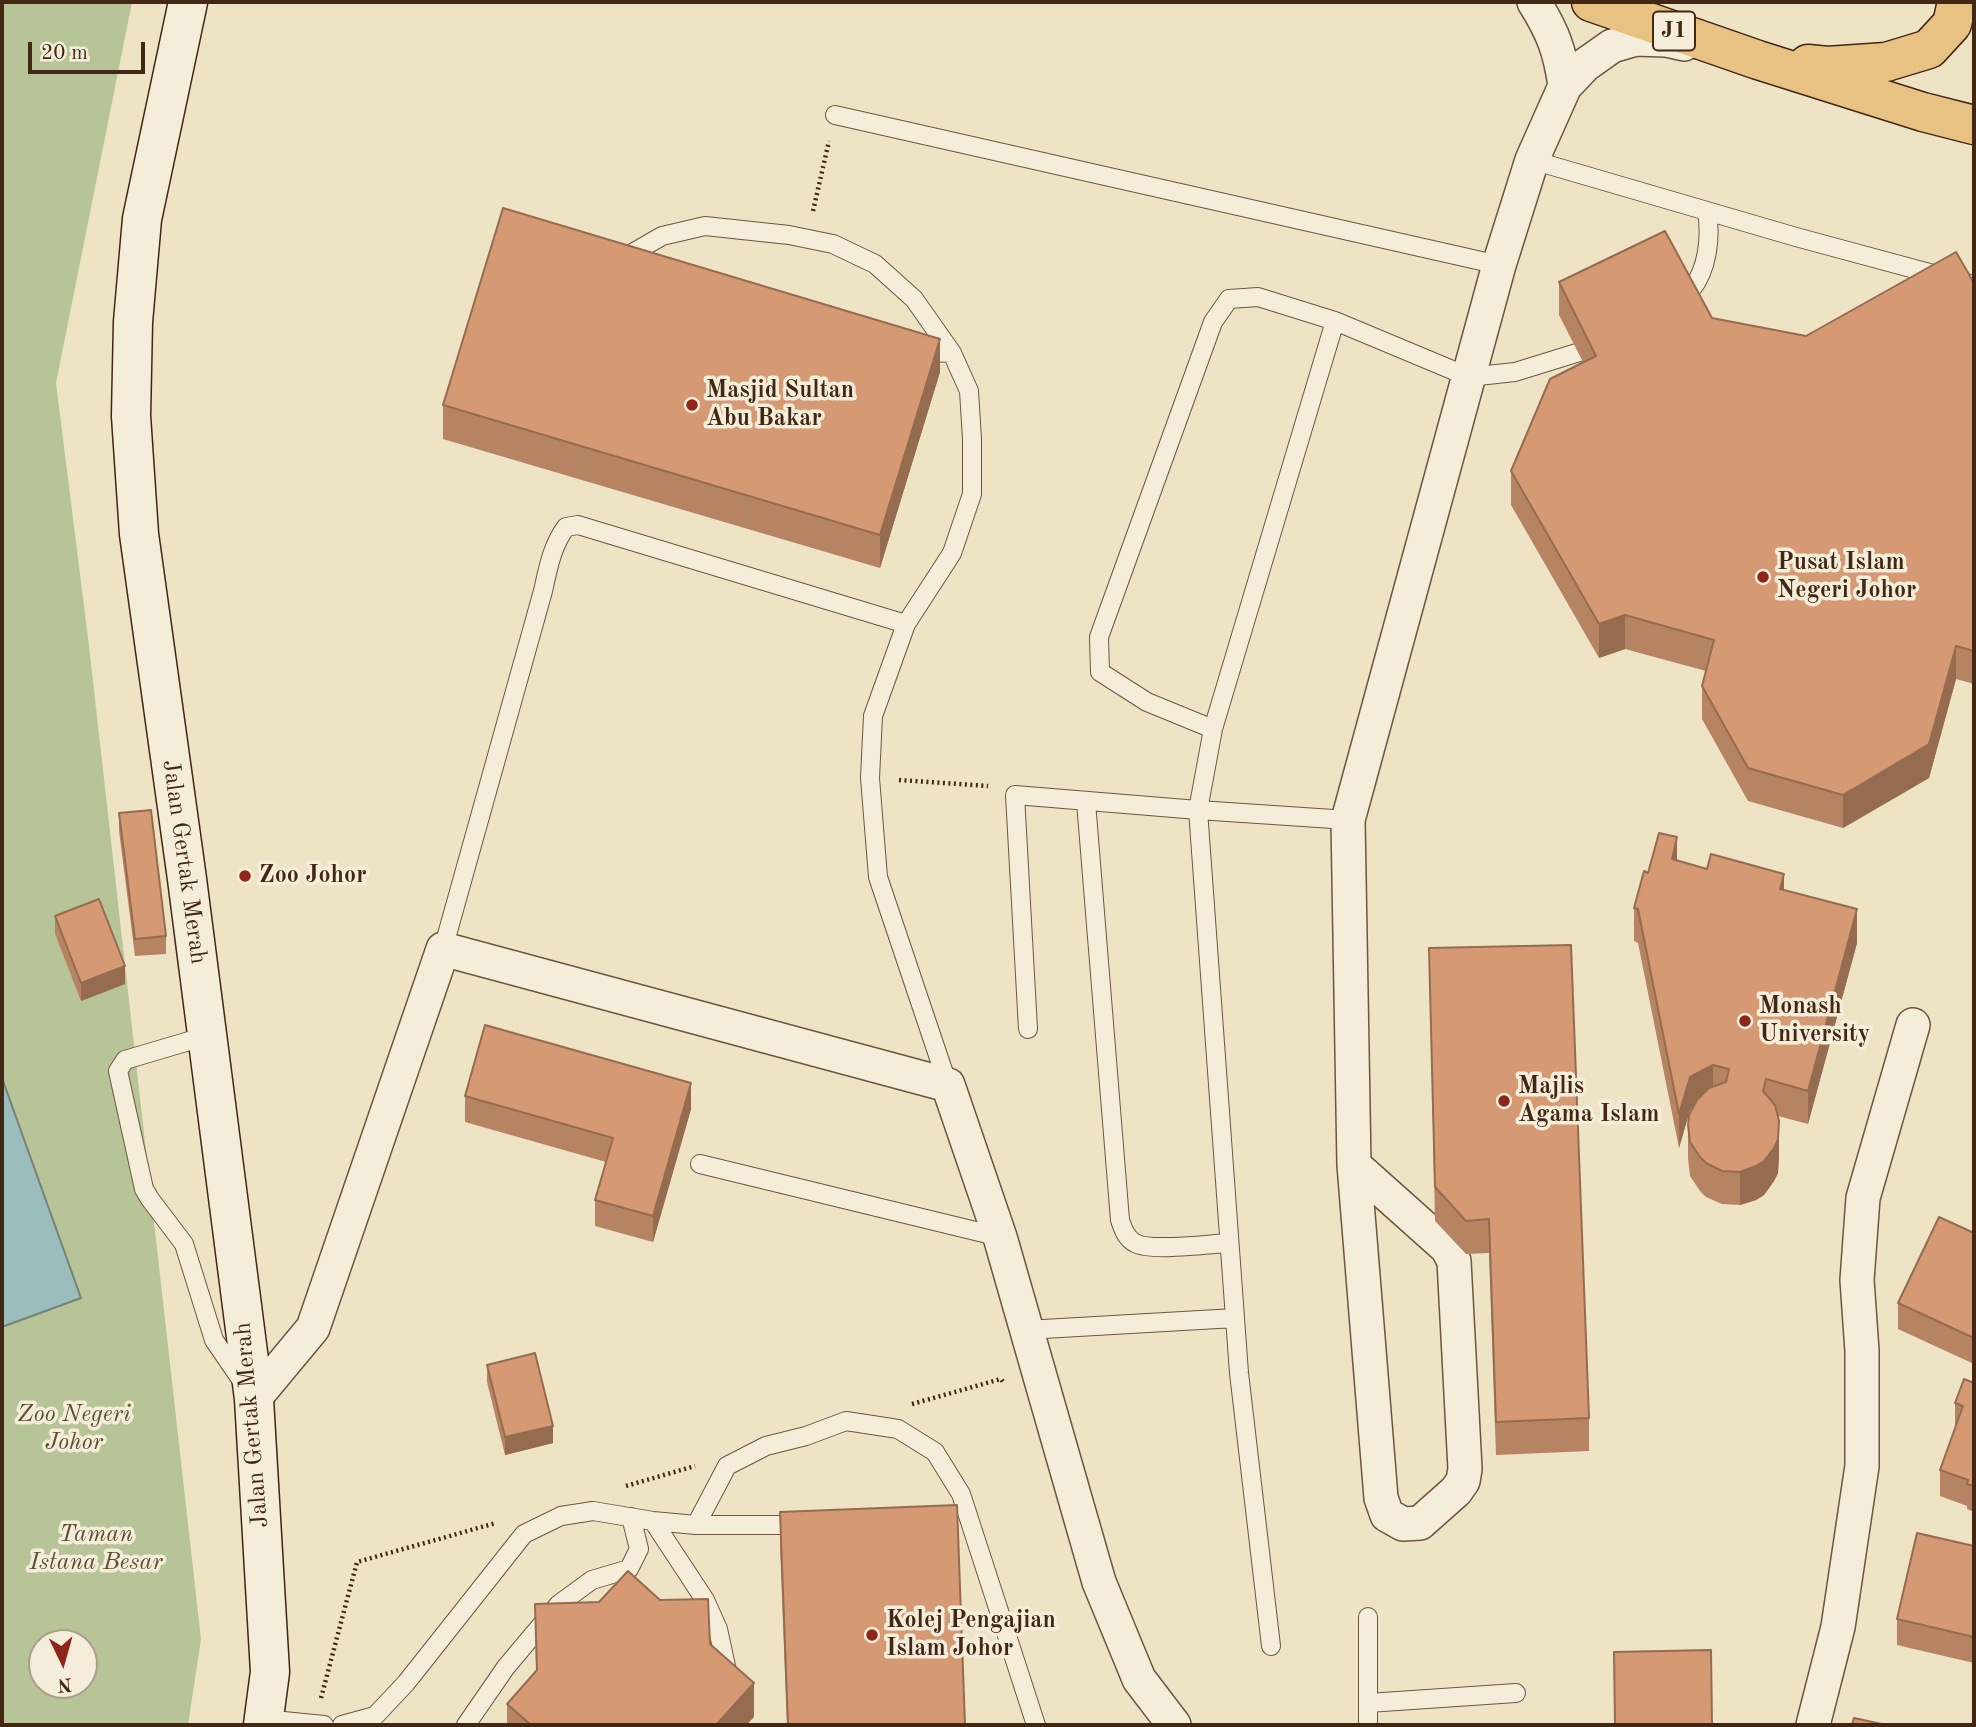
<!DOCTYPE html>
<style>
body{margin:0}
#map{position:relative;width:1976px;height:1727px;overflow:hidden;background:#eee3c5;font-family:"Old Standard TT",serif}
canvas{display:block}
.frame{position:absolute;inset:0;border:4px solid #412714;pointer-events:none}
.north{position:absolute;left:28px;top:1629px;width:70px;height:70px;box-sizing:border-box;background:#f4edd9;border:2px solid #ac9e8a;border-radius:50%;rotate:175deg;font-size:19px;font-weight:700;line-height:28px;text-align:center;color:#412714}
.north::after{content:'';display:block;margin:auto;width:24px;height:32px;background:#8f2418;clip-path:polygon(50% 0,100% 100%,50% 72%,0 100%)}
.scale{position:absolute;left:28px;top:42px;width:117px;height:32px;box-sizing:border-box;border:4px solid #412714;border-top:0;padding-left:9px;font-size:21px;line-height:24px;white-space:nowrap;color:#412714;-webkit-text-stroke:5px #f4edd9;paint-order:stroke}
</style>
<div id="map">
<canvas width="1976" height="1727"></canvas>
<div class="frame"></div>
<div class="north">N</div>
<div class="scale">20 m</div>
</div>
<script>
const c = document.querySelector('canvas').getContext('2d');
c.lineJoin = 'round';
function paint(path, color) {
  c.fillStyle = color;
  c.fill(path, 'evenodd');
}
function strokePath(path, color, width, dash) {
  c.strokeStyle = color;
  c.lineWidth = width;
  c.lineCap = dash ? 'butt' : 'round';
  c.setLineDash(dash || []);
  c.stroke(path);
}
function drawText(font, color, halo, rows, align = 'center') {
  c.font = font + ' "Old Standard TT",serif';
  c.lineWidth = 7;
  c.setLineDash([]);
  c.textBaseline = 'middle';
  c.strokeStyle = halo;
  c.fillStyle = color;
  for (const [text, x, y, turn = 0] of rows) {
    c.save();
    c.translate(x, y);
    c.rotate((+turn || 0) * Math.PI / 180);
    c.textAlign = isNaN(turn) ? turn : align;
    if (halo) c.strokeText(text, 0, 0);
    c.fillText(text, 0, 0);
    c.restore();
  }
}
const green = new Path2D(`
 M2,2h130l-76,381 33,263 112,993 -13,86h-186zM42,1643h42v42h-42z`);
const water = new Path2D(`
 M2,1078l79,220 -79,29z`);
const path = new Path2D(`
 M813,211l16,-70
 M899,780l89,6
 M912,1404l89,-25 2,3
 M626,1486l69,-20
 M321,1698l36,-136 139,-39`);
const lane = new Path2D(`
 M835,115l664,150
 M1532,160l264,77 178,48
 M640,262l-9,-8 31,-18 43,-10 84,9 44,9 42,20 39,35 38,54 17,38 3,48v55l-20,59 -46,71 -33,92 -3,62 8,99 70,208
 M1678,301c4,-3 10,-7 13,-11 17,-21 20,-53 16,-78
 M1335,321l134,56 46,-5 84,-26
 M917,350l10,2 25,1
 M1213,729l-66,-27 -47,-30 -1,-35 114,-315 16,-23 29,-2 77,24 -122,408 -15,81 41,563 32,273
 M1086,802l34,418c3,9 6,18 15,23 15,9 74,1 94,0
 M443,949l100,-358c5,-23 9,-45 23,-64l12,-2 328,99
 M1028,1029l-13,-234 183,15 150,10
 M206,1036l-81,24 -7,11 26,118 6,10 34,45 30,96 28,41
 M700,1164l300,73
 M1026,1330l209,-12
 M653,1521l52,79 13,29 11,51
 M696,1525l31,-59 39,-20 40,-10 40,-15 52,8 37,23 26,42 75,231
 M1368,1703l148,-10
 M263,1719l61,6
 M342,1725l33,-9 31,-33 118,-149 37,-18 32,-5 60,10 43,4h106
 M466,1725l40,-58 53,-63 33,-24 37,-11 10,-20 -8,-32
 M1368,1725v-108`);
const street = new Path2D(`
 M1534,2c19,30 26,49 31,84
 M1354,1165l93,83 7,13 11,208 -2,12 -7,10 -36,32 -17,1 -16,-9 -6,-17 -27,-333 -6,-345 151,-555 33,-105 33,-74 20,-21 27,-19 24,-7 30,1 18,4
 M254,1399l59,-71 130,-379 505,136 52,152 99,345 40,97 35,46
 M1813,1725l25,-98 24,-161v-115l-5,-71 6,-82 50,-173`);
const secondary = new Path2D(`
 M188,2l-46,217 -9,103 -2,94 8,118 48,345 67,520 16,273 -7,53`);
const primary = new Path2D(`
 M1591,2l167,58 165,52 51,13
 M1808,64l19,2 59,-4 43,-13 23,-25 5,-22`);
const wall = new Path2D(`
 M1559,282l153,36 94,18 168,-53v401l-18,-5 -27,99 -86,50 -95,-27 -46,-82v-33l4,-15 -81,-22 -26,9 -88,-153v-34l72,-109 -24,-47z
 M940,372l-60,196 -437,-129v-34z
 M119,813l47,123v18l-31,2 -16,-125z
 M1677,861l107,29 73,53 -49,181 -30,-8 1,39 -1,18 -4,8 -10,14 -8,5 -16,5 -18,-1 -16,-7 -6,-6 -10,-15 -2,-18v-33l4,-16 -2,1 -11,38 -41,-205 -4,-2v-33l14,-35z
 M55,916l70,68 -44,17 -26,-67z
 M1429,948l160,470v33l-93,4 -7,-202 -23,1 -31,-33z
 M465,1096l226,13 -38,133 -58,-16v-26l11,-38 -141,-40z
 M1974,1233v131l-76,-35v-26z
 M487,1365l66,78 -48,12 -18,-73z
 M1974,1383v129l-7,-3v-3l-27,-10v-26l15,-41v-26z
 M780,1512l185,213h-178l-7,-180z
 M1974,1546v117l-77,-18v-26z
 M535,1604l175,40 44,73 -8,8h-239v-21l29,-33z`);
const shadedWall = new Path2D(`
 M940,339v33l-60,196v-33z
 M1625,615v34l-26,9v-34z
 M1956,646v33l-27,99 -86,50v-33z
 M1677,837v34l-5,-12z
 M1784,874v33l-4,-18z
 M1857,909v34l-49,181v-33z
 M3,937v26l-1,1v-26z
 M125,966v18l-44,17v-18z
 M1713,1065v34l-23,11 -11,38v-34l11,-37z
 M691,1083v26l-38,133v-26z
 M1779,1121v34l-1,18 -4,8 -10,14 -8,5 -16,5v-33z
 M553,1426v17l-48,12v-18z
 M754,1683v34l-8,8h-30z`);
const building = new Path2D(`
 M503,208l437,131 -60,196 -437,-130z
 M1665,231l47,87 94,18 150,-84 18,31v368l-18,-5 -27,98 -86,51 -95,-27 -46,-82 12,-46 -89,-25 -26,9 -88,-153 39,-92 46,-23 -37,-74z
 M151,810l15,126 -31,3 -16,-126z
 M1659,833l18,4 -5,22 35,10 4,-15 73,20 -4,15 77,20 -49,182 -42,-12 -3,12 12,14 4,16 -1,18 -4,9 -10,13 -8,5 -16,6 -18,-1 -16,-8 -6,-6 -10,-15 -2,-17 1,-10 8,-15 12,-12 17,-6 3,-13 -16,-4 -23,12 -11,37 -41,-205 -4,-1 10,-37 4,2z
 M99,899l26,67 -44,17 -26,-67z
 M1571,945l18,473 -93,4 -7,-203 -23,2 -31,-34 -6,-239z
 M485,1025l206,58 -38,133 -58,-16 18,-62 -148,-42z
 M1939,1217l35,16v105l-76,-35z
 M535,1353l18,73 -48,11 -18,-72z
 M1964,1379l10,4v103l-7,-2 1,-4 -28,-10 23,-64 -8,-3z
 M957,1505l8,220h-177l-8,-213z
 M1917,1533l57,13v91l-77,-18z
 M628,1571l32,29 48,-1 2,45 44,39 -38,42h-185l-24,-21 30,-34 -2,-66 64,-2z
 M1711,1650l1,75h-97l-1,-73z
 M1854,1718l32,7h-34z`);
const markers = [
 [692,405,7,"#8f2418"],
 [1763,577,7,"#8f2418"],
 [245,876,7,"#8f2418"],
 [1745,1021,7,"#8f2418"],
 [1504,1101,7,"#8f2418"],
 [872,1635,7,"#8f2418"]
];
const shields = [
 [1674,31,42]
];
const shieldNames = [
 ["J1",1674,31]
];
const poiNames = [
 ["Masjid Sultan",706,391],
 ["Abu Bakar",706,419],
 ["Pusat Islam",1777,563],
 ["Negeri Johor",1777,591],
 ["Zoo Johor",259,876],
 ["Monash",1759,1007],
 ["University",1759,1035],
 ["Majlis",1518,1087],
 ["Agama Islam",1518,1115],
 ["Kolej Pengajian",886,1621],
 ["Islam Johor",886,1649]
];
const streetNames = [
 ["Jalan Gertak Merah",184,862,82],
 ["Jalan Gertak Merah",252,1425,-95]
];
const parkNames = [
 ["Zoo Negeri",74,1415],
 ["Johor",74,1443],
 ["Taman",96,1535],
 ["Istana Besar",96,1563]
];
paint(green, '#b6c497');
paint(water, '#9bbdbb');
strokePath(water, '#778178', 2);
strokePath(lane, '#6c5640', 20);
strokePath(street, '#6c5640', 36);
strokePath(secondary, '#412714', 41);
strokePath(primary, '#412714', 41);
strokePath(path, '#412714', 4.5, [2, 3.5]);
strokePath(lane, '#f4edd9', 18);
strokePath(street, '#f4edd9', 33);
strokePath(secondary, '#f4edd9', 38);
strokePath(primary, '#e7c282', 38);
paint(wall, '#b78463');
paint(shadedWall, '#956c50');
paint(building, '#d59a73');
strokePath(building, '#956c50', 2);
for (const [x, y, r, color] of markers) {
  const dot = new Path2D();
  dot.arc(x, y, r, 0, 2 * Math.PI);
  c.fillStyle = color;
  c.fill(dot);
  strokePath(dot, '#f4edd9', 2.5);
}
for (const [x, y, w] of shields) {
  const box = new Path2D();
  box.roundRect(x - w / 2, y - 19.5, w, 39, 5);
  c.fillStyle = '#f4edd9';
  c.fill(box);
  strokePath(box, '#412714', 2);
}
drawText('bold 23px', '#412714', null, shieldNames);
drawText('bold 24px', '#412714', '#f4edd9', poiNames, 'left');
drawText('24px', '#412714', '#f4edd9', streetNames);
drawText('italic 24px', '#5e4e35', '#f4edd9', parkNames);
</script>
